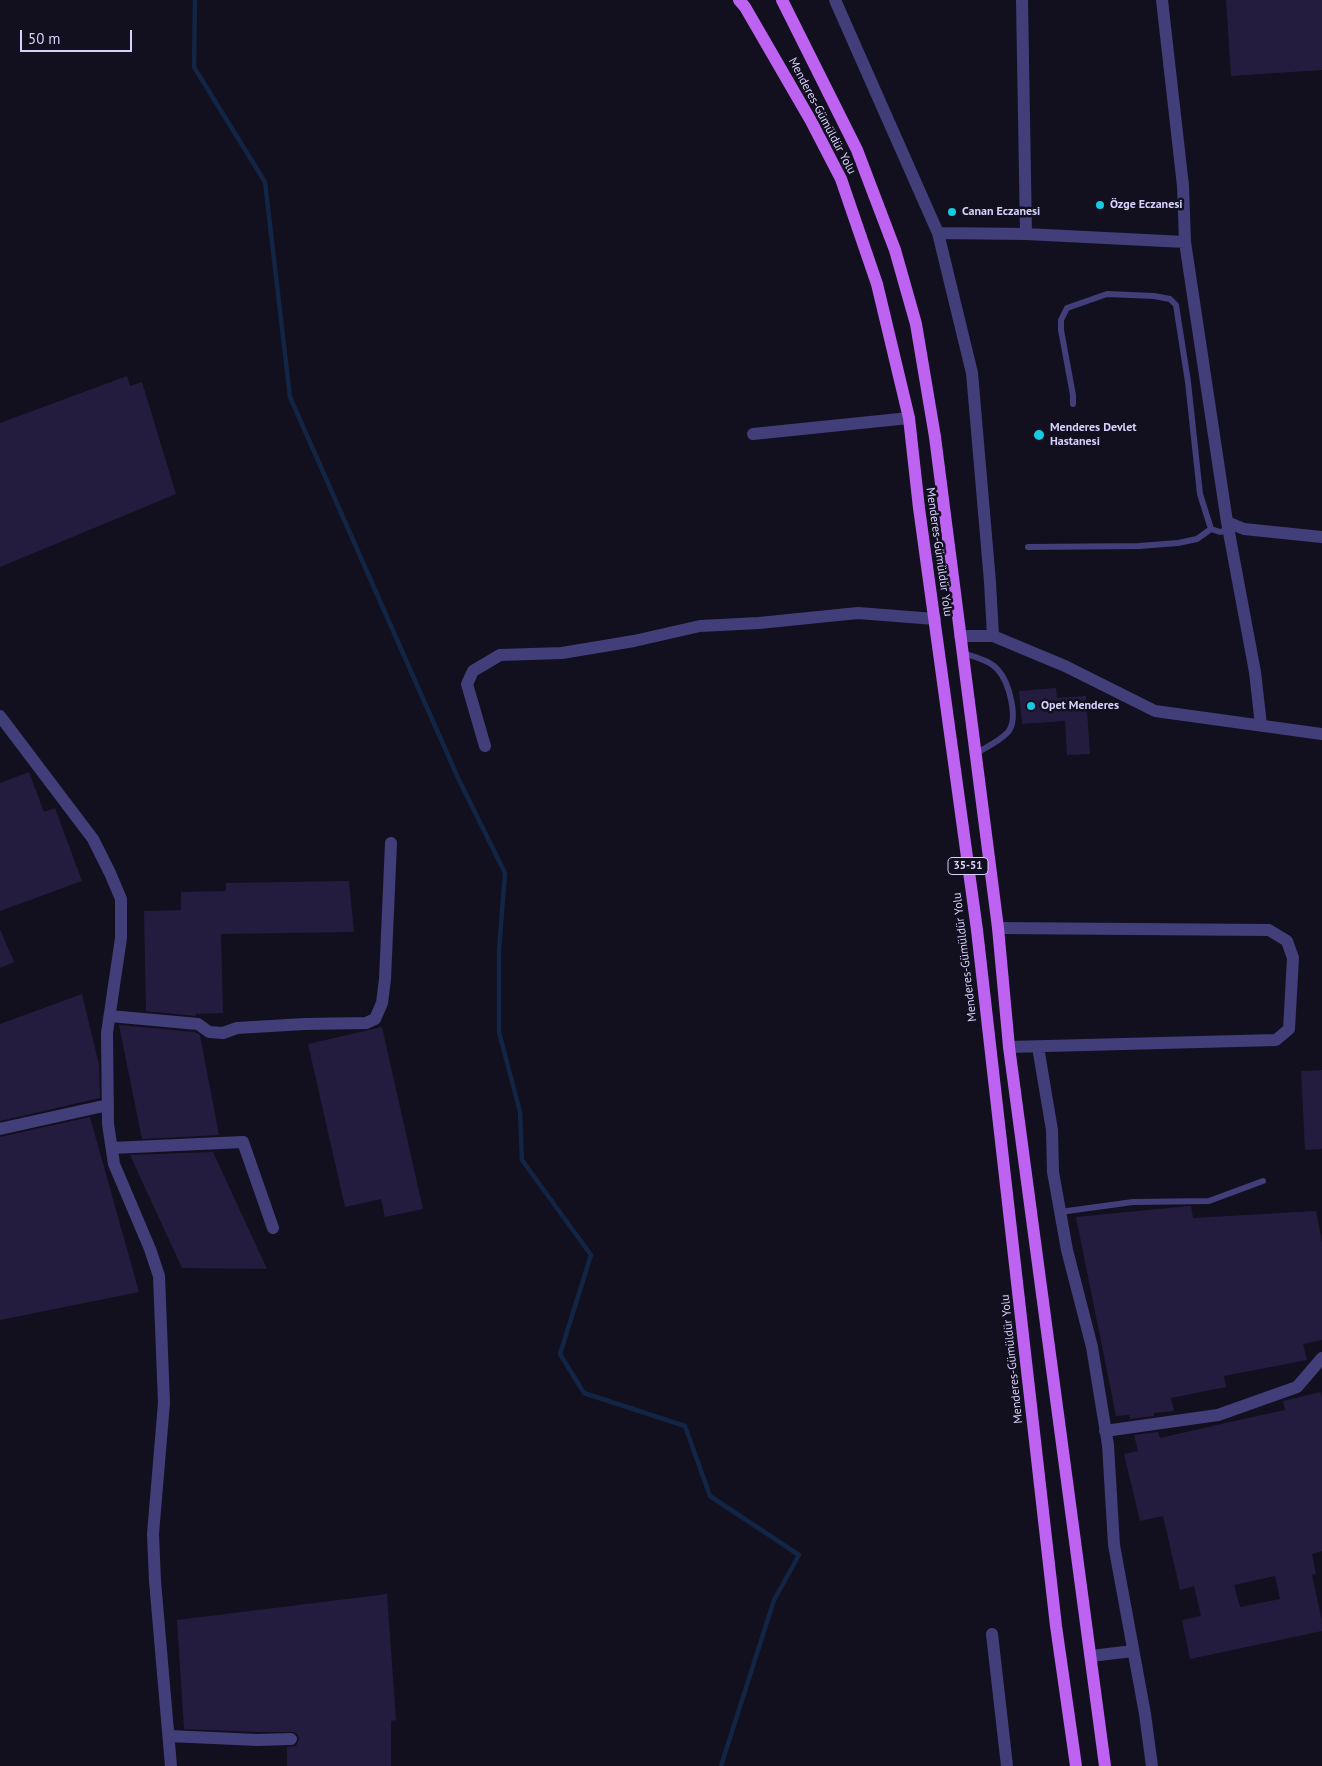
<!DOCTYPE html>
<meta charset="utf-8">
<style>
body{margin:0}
#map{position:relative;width:1322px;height:1766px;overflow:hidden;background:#120f1f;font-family:"PT Sans",sans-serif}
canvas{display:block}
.scale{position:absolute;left:20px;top:30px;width:112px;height:22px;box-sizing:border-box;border:2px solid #d6d1fb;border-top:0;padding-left:6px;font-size:15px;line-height:18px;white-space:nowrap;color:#d6d1fb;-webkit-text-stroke:4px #120f1f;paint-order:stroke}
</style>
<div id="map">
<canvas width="1322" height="1766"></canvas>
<div class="scale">50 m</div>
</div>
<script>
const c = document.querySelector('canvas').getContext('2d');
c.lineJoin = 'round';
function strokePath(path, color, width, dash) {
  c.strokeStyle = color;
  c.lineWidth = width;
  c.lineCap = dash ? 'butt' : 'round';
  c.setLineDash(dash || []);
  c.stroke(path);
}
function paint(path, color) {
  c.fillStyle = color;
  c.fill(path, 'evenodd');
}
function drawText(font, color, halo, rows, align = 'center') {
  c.font = font + ' "PT Sans",sans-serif';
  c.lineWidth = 5;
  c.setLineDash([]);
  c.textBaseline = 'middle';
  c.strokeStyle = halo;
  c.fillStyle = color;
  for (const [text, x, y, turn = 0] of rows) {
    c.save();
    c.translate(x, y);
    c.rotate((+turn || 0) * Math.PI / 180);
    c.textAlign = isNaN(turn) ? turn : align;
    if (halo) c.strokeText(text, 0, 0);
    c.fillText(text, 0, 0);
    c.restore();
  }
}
const stream = new Path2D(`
 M195,0l-1,67 71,115 25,215 168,381 47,95 -6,77v82l21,80 2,48 69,95 -31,99 24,39 101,33 25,70 89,59 -25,45 -53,166`);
const building = new Path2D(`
 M1226,0h96v70l-91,6z
 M127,376l3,10 12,-4 34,112 -176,73v-144z
 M1056,688l1,10 29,-2 4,58 -23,1 -2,-34 -43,3 -3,-33z
 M29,772l15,40 11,-4 27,73 -82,30v-128z
 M349,881l5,51 -133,2 2,79 -28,1 1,2 -50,-5 -2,-100 37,-1v-18l45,-1v-8z
 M0,929l14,33 -14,6z
 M82,994l17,71 1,33 -100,23v-97z
 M119,1025l76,7 5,3 19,100 -77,4z
 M382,1027l41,182 -38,8 -4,-18 -36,8 -37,-163z
 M1322,1070v79l-17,1 -4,-79z
 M90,1117l49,175 -139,28v-183z
 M213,1152l54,117 -85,-1 -52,-113z
 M1189,1206h2l2,12 123,-7 6,31v98l-19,4 4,16 -83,16 2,11 -55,11 3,13 -20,2v3l-24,3 -1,-4 -13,1 -40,-199z
 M1321,1392l1,6v153l-10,3 4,20 -4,1 10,46v10l-132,28 -8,-39 19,-4 -7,-30 -14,4 -17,-74 -23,5 -16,-67 14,-3 -4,-16 24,-3 2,6 79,-18 46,-10 -2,-9zM1275,1576l5,23 -40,8 -6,-22z
 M387,1594l9,126 -5,1v45h-104v-19l9,-1 3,-7 -1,-4 -4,-3h-37l-73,-3 -7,-109z`);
const lane = new Path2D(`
 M1073,404v-9l-12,-65v-10l6,-12 40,-14 47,2 16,3 6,6 12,77 12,112 11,35 9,3 8,-2
 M1028,547l111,-1 39,-3 19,-4 14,-10
 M963,653c11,4 27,7 35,17 11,12 21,49 10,62 -9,10 -22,15 -33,22
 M1060,1212l73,-10 76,-1 54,-20`);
const street = new Path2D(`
 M835,0l103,233 34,140 18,209 3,54
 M1022,0l4,234
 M1162,0l21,186 2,56 42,280 28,150 6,53
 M938,233l88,1 159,8
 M753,434l156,-16
 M1227,522l17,7 78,8
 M960,636h33l72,30 90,45 167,23
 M0,716l93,123 17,34 11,26v39l-14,95 1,91 6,40 36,85 9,27 5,127 -11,131 2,47 16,185
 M485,746l-18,-62 6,-13 27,-16 62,-2 72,-12 66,-15 59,-3 99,-10 77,6
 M998,928l271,2 18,11 6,17 -4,71 -13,11 -267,7
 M110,1016l88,8 11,8 14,1 14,-5 67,-4 62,-1 9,-4 7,-16 3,-24 6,-136
 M1038,1047l14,83 1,42 14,78 25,97 16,98 6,100 31,169 7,52
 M0,1129l108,-24
 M112,1148l131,-6 30,86
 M1105,1431l113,-16 79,-28 25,-29
 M992,1634l15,132
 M1091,1656l42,-5
 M169,1736l88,4 34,-1`);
const primary = new Path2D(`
 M739,0l6,7 66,114 30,58 36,105 32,134 10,90 58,422 79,696 20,140
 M782,0l75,150 38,100 21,74 19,113 63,491 11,119 96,719`);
const markers = [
 [1100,205,5,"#15cae3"],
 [952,212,5,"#15cae3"],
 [1039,435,6,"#15cae3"],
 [1031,706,5,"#15cae3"]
];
const shields = [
 [968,866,40]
];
const shieldNames = [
 ["35-51",968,866]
];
const streetNames = [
 ["Menderes-Gümüldür Yolu",822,116,62],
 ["Menderes-Gümüldür Yolu",939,552,82],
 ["Menderes-Gümüldür Yolu",965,957,-97],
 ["Menderes-Gümüldür Yolu",1012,1359,-96]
];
const poiNames = [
 ["Özge Eczanesi",1110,205],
 ["Canan Eczanesi",962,212],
 ["Menderes Devlet",1050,428],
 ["Hastanesi",1050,442],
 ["Opet Menderes",1041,706]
];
strokePath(stream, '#122544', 4.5);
paint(building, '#241c3e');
strokePath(lane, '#413e7a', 6);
strokePath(street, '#413e7a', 12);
strokePath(primary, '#be62f1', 12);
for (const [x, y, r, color] of markers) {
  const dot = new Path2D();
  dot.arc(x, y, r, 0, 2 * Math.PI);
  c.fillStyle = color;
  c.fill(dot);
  strokePath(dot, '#120f1f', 2);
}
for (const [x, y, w] of shields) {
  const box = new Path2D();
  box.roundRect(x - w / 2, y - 8.5, w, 17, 4);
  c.fillStyle = '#120f1f';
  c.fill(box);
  strokePath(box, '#d6d1fb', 1);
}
drawText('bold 11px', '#d6d1fb', null, shieldNames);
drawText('12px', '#d6d1fb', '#120f1f', streetNames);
drawText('bold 12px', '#d6d1fb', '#120f1f', poiNames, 'left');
</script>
